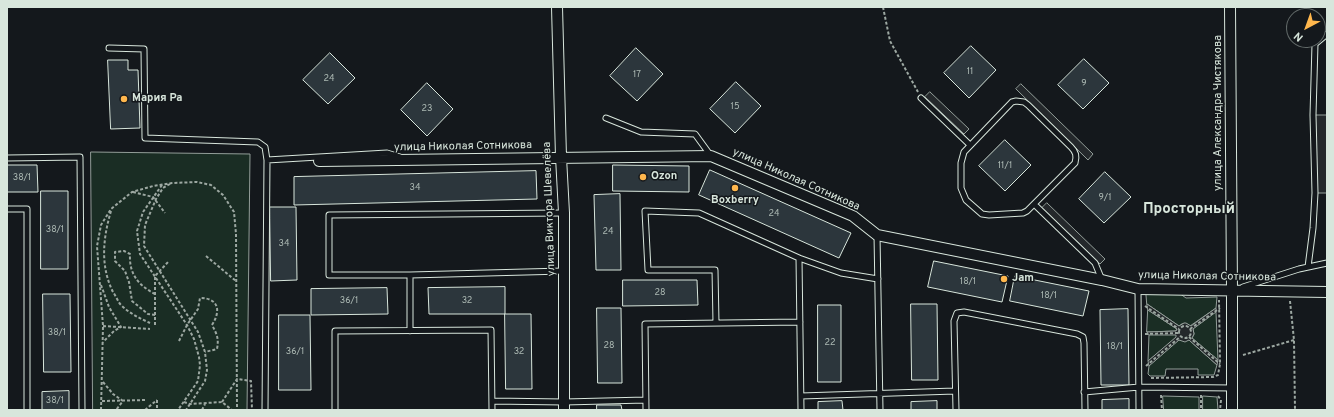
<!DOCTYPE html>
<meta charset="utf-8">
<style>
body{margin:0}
#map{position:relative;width:1334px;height:417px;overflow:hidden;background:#14181c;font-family:Overpass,sans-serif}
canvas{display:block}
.frame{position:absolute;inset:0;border:8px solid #d8e6dc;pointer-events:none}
.north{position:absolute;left:1286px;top:8px;width:40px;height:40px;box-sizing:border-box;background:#14181c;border:1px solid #626a69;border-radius:50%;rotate:221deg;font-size:11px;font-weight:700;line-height:16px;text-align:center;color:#d8e6dc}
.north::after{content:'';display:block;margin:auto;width:14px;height:18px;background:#ffb74d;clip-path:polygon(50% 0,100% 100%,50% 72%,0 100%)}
</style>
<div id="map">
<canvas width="1334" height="417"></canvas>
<div class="frame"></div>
<div class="north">N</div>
</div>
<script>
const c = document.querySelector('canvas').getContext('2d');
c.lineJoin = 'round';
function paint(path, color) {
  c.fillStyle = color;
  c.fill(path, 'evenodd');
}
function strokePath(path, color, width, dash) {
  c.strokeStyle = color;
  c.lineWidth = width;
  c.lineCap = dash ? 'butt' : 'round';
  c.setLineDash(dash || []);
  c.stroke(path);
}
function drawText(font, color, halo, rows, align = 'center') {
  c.font = font + ' Overpass,sans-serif';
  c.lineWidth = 3;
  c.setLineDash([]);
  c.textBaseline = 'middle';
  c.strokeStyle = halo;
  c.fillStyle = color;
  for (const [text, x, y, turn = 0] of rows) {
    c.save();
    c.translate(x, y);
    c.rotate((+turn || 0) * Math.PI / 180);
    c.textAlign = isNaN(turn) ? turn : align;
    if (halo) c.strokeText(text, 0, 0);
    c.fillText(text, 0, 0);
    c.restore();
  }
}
const green = new Path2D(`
 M91,152l159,2 -3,256h-154z
 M1146,290l33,3 7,5 31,-1 -1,11 -26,18c-4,-3 -7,-4 -11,0l-32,-22z
 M1148,310l29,19 -1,2 -29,1z
 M1216,312l2,48 -26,-22 2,-4 -1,-5z
 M1176,334l1,3 -29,24 1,-26z
 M1179,340h10l28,25 -3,10h-16v-6h-32l-1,7h-15l-2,-2 1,-8z
 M1163,396l36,1v13h-35z
 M1203,396l14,1 1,13h-15z`);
const parking = new Path2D(`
 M1021,84l72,70 -5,6 -72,-71z
 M930,92l39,37 -5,5 -39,-37z
 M1313,115h14v78h-12z
 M1047,203l58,56 -5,5 -58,-56z
 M1147,304l32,22 5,-3h2l5,3 25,-18v4l-23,17 1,5 -2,4 26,22 -1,5 -28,-25 -4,2 -6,-2 -30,26 -1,-5 28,-24v-2h-27l-2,-3 29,-1 1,-2 -29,-19z`);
const building = new Path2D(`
 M971,46l25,24 -27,28 -25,-25z
 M636,48l27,26 -26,27 -27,-25z
 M330,53l25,25 -27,26 -25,-24z
 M1084,59l25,24 -26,26 -25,-24z
 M108,60h20v10h10l2,58 -29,1z
 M736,82l25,24 -26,27 -25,-24z
 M427,83l26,26 -26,27 -26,-26z
 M1005,140l26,25 -26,26 -26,-25z
 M7,165h30l1,27h-31z
 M613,165l76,1v26l-76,-1z
 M710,170l141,63 -12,25 -140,-63z
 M536,171l1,28 -243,6v-28z
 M1105,172l26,25 -27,26 -25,-24z
 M41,191h27v78h-27z
 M620,194l1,76h-25l-2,-75z
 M270,207h26l1,73 -26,1z
 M934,261l74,15 -6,26 -74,-15z
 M1015,276l74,15 -6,25 -73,-15z
 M623,280h74l1,25 -75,1z
 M505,287v27h-76l-1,-26z
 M387,288l1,26 -77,1v-26z
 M43,294h27l1,78h-27z
 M911,304h26l1,76h-26z
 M818,305h23v77h-23z
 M597,308h24l1,75h-24z
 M1128,309l1,76h-28l-1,-75z
 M505,314h26l1,75h-26z
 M279,315h31l1,75h-32z
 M69,391v19h-27v-18z
 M1129,399v11h-27v-10z
 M842,401l1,9h-25v-8z
 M937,401v9h-26v-8z
 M597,405h24l1,5h-25z`);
const path = new Path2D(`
 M883,7l7,34 28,51
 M170,184l-7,4 -7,11 -11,26 -1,21 54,86 7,20 2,18 -2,11 -19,29
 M162,185l-19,27 -6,19 3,23 47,71 7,14 5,18 1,8 -2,16 -20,29
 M133,192l20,5 12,16
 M111,211c-8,27 -11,55 2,81 3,4 5,10 8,13 8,8 18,13 29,18
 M206,256l30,25
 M101,285l8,22 12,20 -7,4 -11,11
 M1290,301l4,39 1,70
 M1145,306l34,23
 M155,315l-7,-1 -16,-13 -3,-19 -4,-11 -10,-10v-9l9,-1 6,3c-1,20 8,31 25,40
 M155,325v-49l14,-15
 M1179 332a6 6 0 1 1 12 0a6 6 0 1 1-12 0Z
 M103,326l47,3
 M1190,329l30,-21
 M1145,334l33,-1
 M1189,337l31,27
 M179,341l8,-16 11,-16 2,-11c19,0 21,13 12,27 5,9 7,14 5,24l-12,3
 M1243,355l51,-15
 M1146,366l34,-29
 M1151,378l62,-1 5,-2 2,-11 -1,-64
 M103,382l10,12 10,7 -7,9
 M1161,395l1,15
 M1201,395v15
 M1218,396l3,4 -1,10
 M157,400v10
 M102,401l45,-1
 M184,402l6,2 32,-2 10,8
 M222,402l15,-23 14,2 1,29
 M101,410l2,-84 -6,-80 4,-21 10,-16 21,-17 21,-6 19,-3 25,-1 14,3 12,10 11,17 2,22 1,176
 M145,410l12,-10
 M202,410l3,-6`);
const lane = new Path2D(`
 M109,48l35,1 1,89 113,4 7,5 2,13 -2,250
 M921,98l49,47
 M1016,101l8,1 4,3 43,42c5,5 6,9 4,16l-48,48 -4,2 -34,2 -7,-1 -16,-14 -5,-12v-25l3,-11 48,-50z
 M606,118l35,14 54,2 16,22
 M7,158l73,-1 2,253
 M267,160l120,-7 13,4
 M1035,205l60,58 7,17
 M7,209h20v201
 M877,235l3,175
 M799,258l2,152
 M1308,267l5,-39 2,-35 -2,-78 2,-71 12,-10
 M410,275l154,-4
 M1243,287l56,-18 28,-6
 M1138,289l1,121
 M716,323l-1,-53h-67l-3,-59 54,2 100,45 42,15 37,6
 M410,331v-56h-81v-60l235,-2
 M1084,392l55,-5 93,1
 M801,396l154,-5
 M492,401l72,1 82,-2
 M335,410v-79l156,-1 1,80
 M646,410l-1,-86 155,-2
 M956,410l-2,-89 3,-8 7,-1 113,22 6,3 1,6 1,67`);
const street = new Path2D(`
 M557,7l4,150 3,56v197
 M1230,7l2,284v119
 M319,161l392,-5 142,60 24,19 225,45 36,9 189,3`);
const markers = [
 [124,99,4,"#ffb74d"],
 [643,177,4,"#ffb74d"],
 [735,188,4,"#ffb74d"],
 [1004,279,4,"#ffb74d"]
];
const numberNames = [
 ["11",970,72],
 ["17",637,75],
 ["24",329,79],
 ["9",1084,84],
 ["15",735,107],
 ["23",427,109],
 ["11/1",1005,166],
 ["38/1",22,178],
 ["34",415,188],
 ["9/1",1105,198],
 ["24",774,214],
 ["38/1",55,230],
 ["24",608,232],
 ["34",284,244],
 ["18/1",968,282],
 ["28",660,293],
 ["18/1",1049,296],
 ["36/1",349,301],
 ["32",467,301],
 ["38/1",57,333],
 ["22",830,343],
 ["28",609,346],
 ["18/1",1115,347],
 ["36/1",295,352],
 ["32",519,352],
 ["38/1",55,401]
];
const poiNames = [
 ["Мария Ра",132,99],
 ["Ozon",651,177],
 ["Boxberry",735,201,"center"],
 ["Jam",1012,279]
];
const streetNames = [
 ["улица Александра Чистякова",1219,113,-90],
 ["улица Николая Сотникова",463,147,-1],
 ["улица Николая Сотникова",796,180,24],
 ["улица Виктора Шевелёва",550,209,-92],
 ["улица Николая Сотникова",1207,277,1]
];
const districtNames = [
 ["Просторный",1189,210]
];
paint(green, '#1a2d24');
strokePath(green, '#939e99', 1);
paint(parking, '#24282b');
strokePath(parking, '#939e99', 1);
paint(building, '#2c363c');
strokePath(building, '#d8e6dc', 1);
strokePath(lane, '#d8e6dc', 7);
strokePath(street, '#d8e6dc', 12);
strokePath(path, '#9da8a2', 2, [3, 2]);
strokePath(lane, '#14181c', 5);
strokePath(street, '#14181c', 10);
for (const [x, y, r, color] of markers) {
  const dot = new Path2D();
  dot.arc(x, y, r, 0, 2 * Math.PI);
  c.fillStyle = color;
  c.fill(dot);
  strokePath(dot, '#14181c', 1.5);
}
drawText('9px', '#adbab4', null, numberNames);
drawText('bold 11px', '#d8e6dc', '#14181c', poiNames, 'left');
drawText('11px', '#d8e6dc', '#14181c', streetNames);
drawText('bold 15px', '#d8e6dc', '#14181c', districtNames);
</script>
